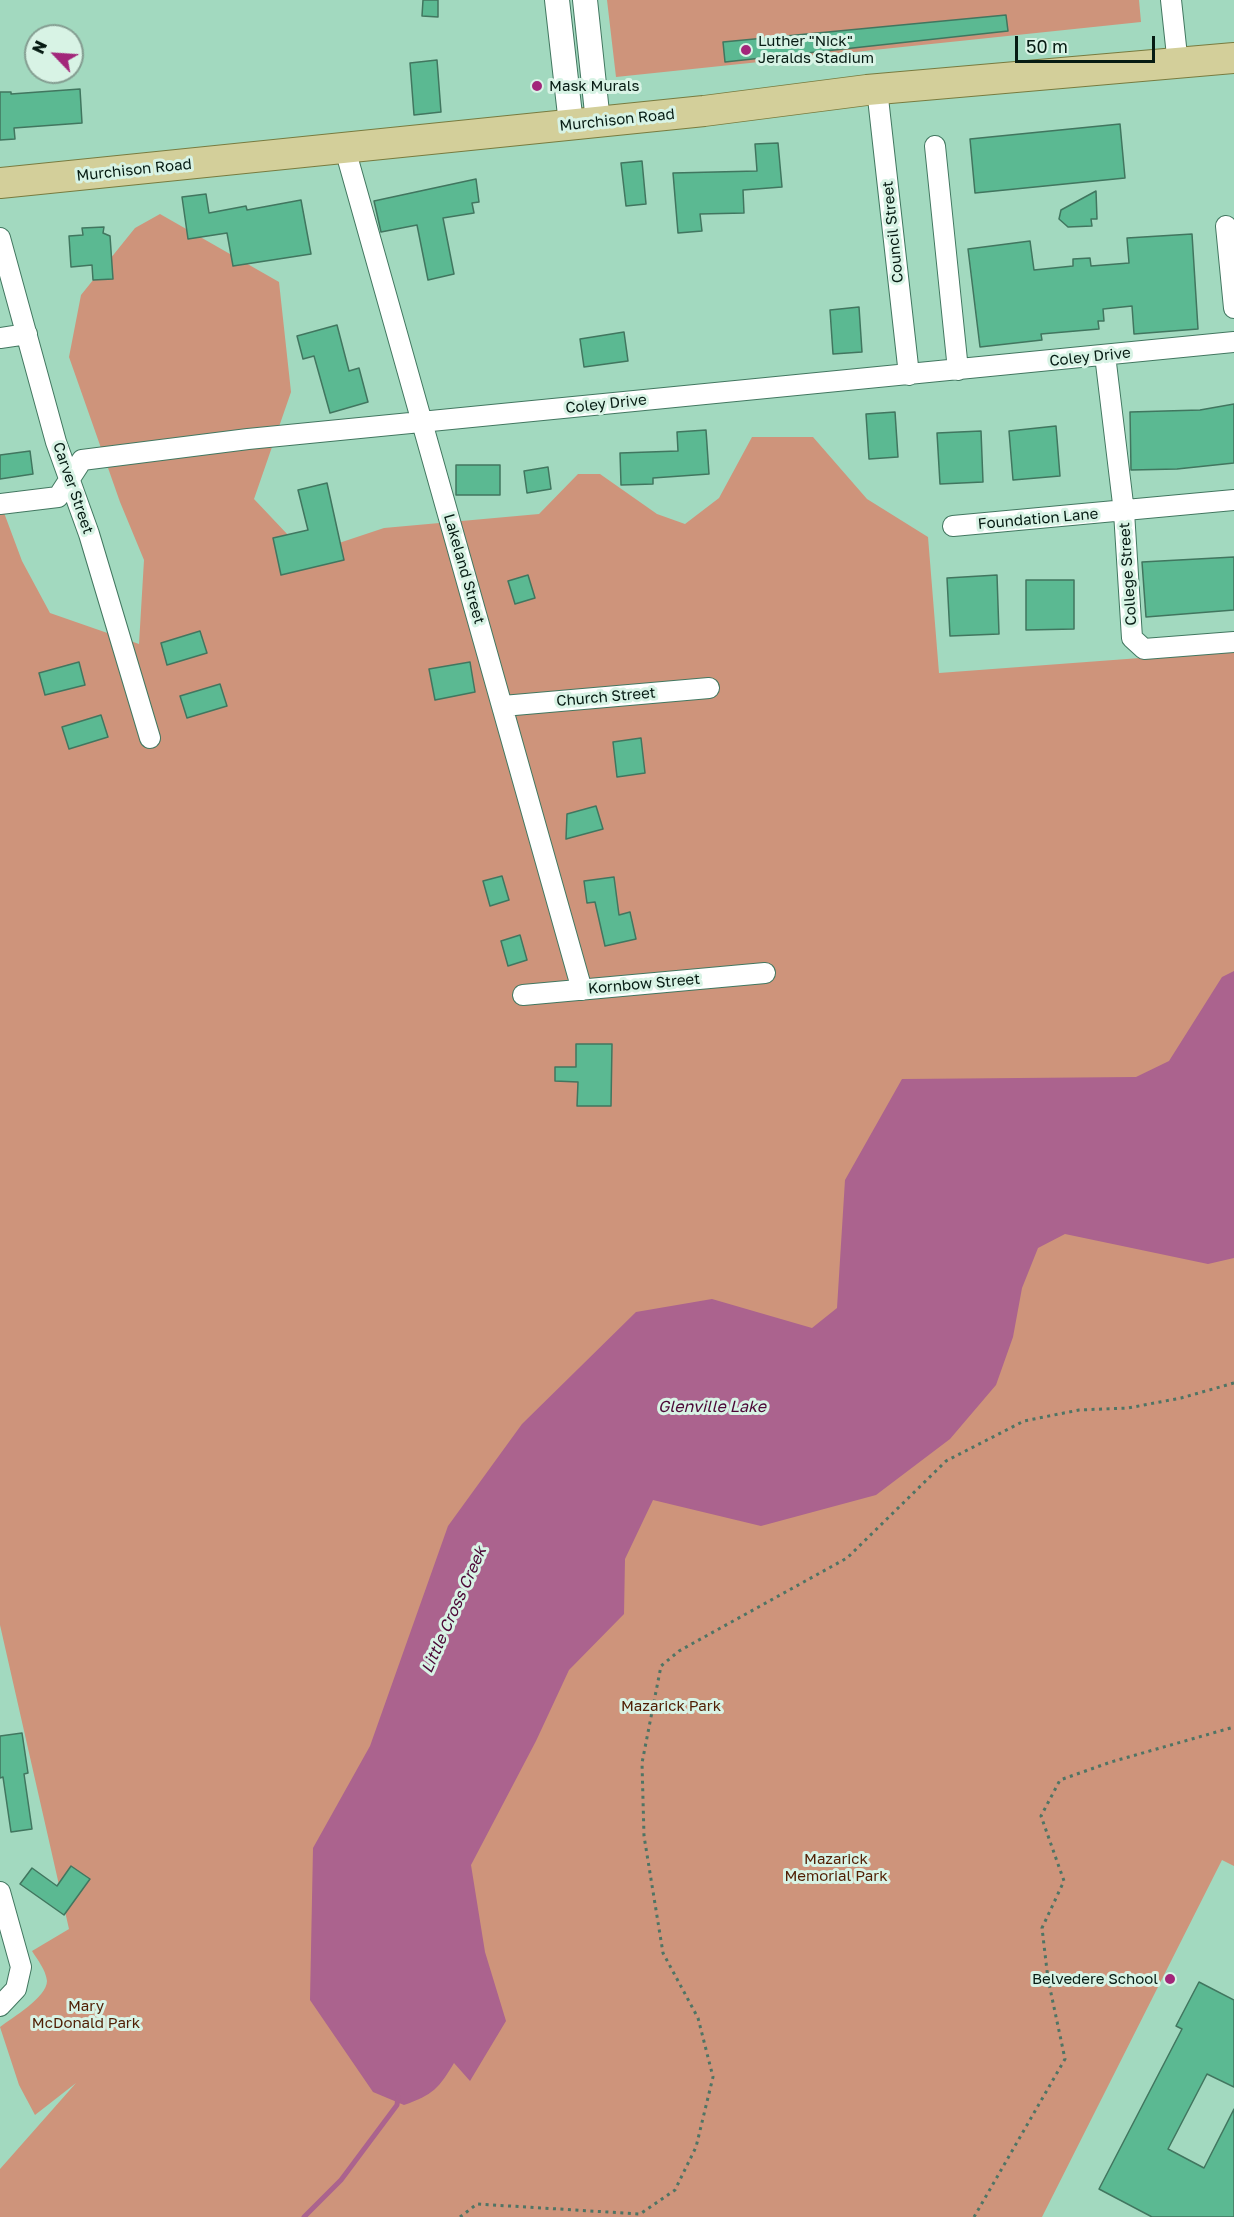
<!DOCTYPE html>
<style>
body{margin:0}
#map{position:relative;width:1234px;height:2217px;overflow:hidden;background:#a2d9bf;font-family:"Golos Text",sans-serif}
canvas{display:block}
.north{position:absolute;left:24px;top:24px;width:60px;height:60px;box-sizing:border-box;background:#d8f3e5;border:2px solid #849d91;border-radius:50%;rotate:295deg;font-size:16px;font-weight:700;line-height:24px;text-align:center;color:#061b13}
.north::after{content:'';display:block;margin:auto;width:21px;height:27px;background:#a2267a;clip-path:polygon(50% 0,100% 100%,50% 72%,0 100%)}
.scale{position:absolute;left:1015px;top:36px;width:140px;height:27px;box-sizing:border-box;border:3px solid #061b13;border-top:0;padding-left:8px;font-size:18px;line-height:21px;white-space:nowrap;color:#061b13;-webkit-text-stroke:4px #d8f3e5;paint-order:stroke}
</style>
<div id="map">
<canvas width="1234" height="2217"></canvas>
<div class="north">N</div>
<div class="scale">50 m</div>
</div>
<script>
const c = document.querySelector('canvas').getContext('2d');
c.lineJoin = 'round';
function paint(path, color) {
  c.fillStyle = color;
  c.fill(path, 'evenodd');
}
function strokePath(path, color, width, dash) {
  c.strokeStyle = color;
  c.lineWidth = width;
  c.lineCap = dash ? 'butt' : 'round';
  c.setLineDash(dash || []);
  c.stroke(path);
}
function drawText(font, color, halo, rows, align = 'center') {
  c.font = font + ' "Golos Text",sans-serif';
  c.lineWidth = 6;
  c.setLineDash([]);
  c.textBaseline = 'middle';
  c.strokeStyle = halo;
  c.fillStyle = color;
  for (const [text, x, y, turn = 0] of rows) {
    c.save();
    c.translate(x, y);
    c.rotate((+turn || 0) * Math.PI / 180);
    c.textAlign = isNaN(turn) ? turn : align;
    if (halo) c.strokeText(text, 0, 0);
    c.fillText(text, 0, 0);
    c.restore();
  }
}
const green = new Path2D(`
 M607,0h532l2,22 -525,55z
 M160,214l119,68 12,110 -37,107 52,55 78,-26 155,-14 39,-40h22l57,40 28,10 34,-26 33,-61h61l54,62 61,38 11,136 295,-22v1215l-12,-6 -180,357h-1042v-48l76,-86 -41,32 -16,-30 -19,-58c12,-9 47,-30 47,-46 -1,-11 -10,-22 -15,-30l37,-22 -69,-304v-1123l22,59 28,52 89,31 5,-84 -24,-58 -51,-145 12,-62 54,-67z`);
const water = new Path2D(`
 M1234,971v287l-26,6 -143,-30 -27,14 -16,40 -9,49 -17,48 -46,54 -74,56 -115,31 -108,-26 -28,59 -1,55 -55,56 -33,71 -65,124 14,87 21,69 -36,60 -16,-18c-15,25 -21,32 -50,42l-31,-13 -63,-92 3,-152 57,-102 78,-220 74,-102 114,-112 76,-13 100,29 25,-20 8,-128 57,-101 234,-2 33,-16 53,-84z`);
const stream = new Path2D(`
 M304,2217l37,-37 56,-75 1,-8`);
const building = new Path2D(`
 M423,0h15v17l-16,-1z
 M1006,15l2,16 -283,31 -2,-20z
 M437,60l4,52 -27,3 -4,-52z
 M80,89l2,34 -68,5 1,11 -15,1v-48h11v2z
 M1120,124l5,54 -150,15 -5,-54z
 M778,143l4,44 -39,3 1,23 -44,1 2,17 -24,2 -5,-60 84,-2 -2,-27z
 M642,161l4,43 -20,2 -5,-43z
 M476,179l3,23 -7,1 2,10 -31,5 11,56 -26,6 -11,-55 -36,7 -7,-31z
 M1096,191l1,28h-6l1,7 -24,1 -9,-8 2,-9z
 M206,194l3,19 37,-7 1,4 54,-10 10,54 -78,12 -6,-33 -39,6 -6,-42z
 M104,227l-1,6 7,3 3,43 -20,1 -1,-15 -21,2 -2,-31 14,-1 -1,-7z
 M1192,234l6,95 -64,5 -2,-28 -29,3 1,12h-6l1,8 -58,5 1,6 -62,7 -12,-98 62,-8 4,29 39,-4v-7l17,-1 1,8 38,-3 -2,-25z
 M859,307l3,45 -29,2 -3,-44z
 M337,325l12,46 10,-3 9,34 -38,11 -16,-57 -11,3 -6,-23z
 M624,332l4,29 -44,6 -4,-28z
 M1234,404v59l-57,6 -46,1 -1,-58 70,-2z
 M895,412l3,45 -29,2 -3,-45z
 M1056,426l4,50 -47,4 -4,-49z
 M706,430l3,44 -56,4v6l-32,1 -1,-32 58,-2 -1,-19z
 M981,431l2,51 -43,2 -3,-51z
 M30,451l3,23 -33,5v-24z
 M456,465h44v30h-44z
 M548,467l3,22 -24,4 -3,-22z
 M327,483l17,77 -63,15 -8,-37 35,-8 -10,-40z
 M1234,557v53l-88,7 -4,-55z
 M528,575l7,23 -20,6 -7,-23z
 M997,575l2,59 -49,2 -3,-58z
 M1026,580h48v49l-48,1z
 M200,631l7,22 -40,12 -6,-22z
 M79,662l6,23 -40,10 -6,-22z
 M470,662l5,30 -40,8 -6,-31z
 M220,684l7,22 -40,12 -7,-22z
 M101,715l7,22 -39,12 -7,-22z
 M641,738l4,35 -28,4 -4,-35z
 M596,806l7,23 -37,10 1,-25z
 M502,876l7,24 -19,6 -7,-25z
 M614,877l5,38 11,-3 6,27 -31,7 -10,-44 -8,1 -3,-22z
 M520,935l7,25 -19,6 -7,-25z
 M576,1044h36l-1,62h-34l1,-24 -23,-1v-14h21z
 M22,1733l6,40 -4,1 8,55 -21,3 -8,-55 -3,1v-42z
 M71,1866l19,13 -26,36 -44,-31 12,-16 25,18z
 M1199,1982l35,18v87l-27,-13 -39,75 36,19 30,-59v108h-82l-53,-28 83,-160 -6,-3z`);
const path = new Path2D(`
 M617,90l14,2
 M460,2217l17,-13 163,10 35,-24 21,-43 17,-70 -15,-59 -35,-65 -19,-117 -2,-73 19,-97 18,-15 168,-93 99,-97 78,-40 55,-11 49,-2 53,-10 53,-15
 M974,2217l91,-158 -17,-80 -6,-51 22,-47 -23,-65 19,-36 51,-18 123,-35`);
const minor = new Path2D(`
 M1171,0l7,65
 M877,89l32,286
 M935,146l23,224
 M345,149l237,841
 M1226,226l8,82
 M0,238l56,204 33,92 61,204
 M0,338l27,-4
 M1105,355l19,157 8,126 12,11 90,-7
 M0,504l58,-7 24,-37 166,-21 986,-97
 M953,526l281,-26
 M503,706l206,-18
 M523,995l242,-22
 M0,1892l21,75 -5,22 -16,17`);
const tertiary = new Path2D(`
 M557,0l14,124
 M585,0l13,122`);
const primary = new Path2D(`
 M0,183l704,-72 163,-21 367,-32`);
const markers = [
 [746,50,6,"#a2267a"],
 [537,86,6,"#a2267a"],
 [1170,1979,6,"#a2267a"]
];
const poiNames = [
 ["Luther \"Nick\"",758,41],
 ["Jeralds Stadium",758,58],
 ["Mask Murals",549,86],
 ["Belvedere School",1158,1979,"right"]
];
const streetNames = [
 ["Murchison Road",617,120,-6],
 ["Murchison Road",134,170,-6],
 ["Council Street",893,232,-96],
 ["Coley Drive",1090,357,-6],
 ["Coley Drive",606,404,-6],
 ["Carver Street",73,488,71],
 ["Foundation Lane",1038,519,-5],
 ["Lakeland Street",464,569,74],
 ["College Street",1128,574,-94],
 ["Church Street",606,697,-5],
 ["Kornbow Street",644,984,-5]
];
const parkNames = [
 ["Mazarick Park",671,1706],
 ["Mazarick",836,1859],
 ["Memorial Park",836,1876],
 ["Mary",86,2006],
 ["McDonald Park",86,2023]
];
const waterNames = [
 ["Glenville Lake",712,1407],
 ["Little Cross Creek",454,1610,-66]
];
paint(green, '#ce947b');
paint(water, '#ab638e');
strokePath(stream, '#ab638e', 5);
paint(building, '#5bb992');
strokePath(building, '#41765f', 1.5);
strokePath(minor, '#427760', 22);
strokePath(tertiary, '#427760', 26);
strokePath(primary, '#787b3f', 32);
strokePath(path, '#4f7464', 3, [3, 4.5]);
strokePath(minor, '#fff', 20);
strokePath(tertiary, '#fff', 24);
strokePath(primary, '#d3cf9a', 30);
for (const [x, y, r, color] of markers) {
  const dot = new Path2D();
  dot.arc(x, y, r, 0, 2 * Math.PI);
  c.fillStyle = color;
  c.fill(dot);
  strokePath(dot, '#d8f3e5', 2);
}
drawText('15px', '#061b13', '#d8f3e5', poiNames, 'left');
drawText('15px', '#061b13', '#d8f3e5', streetNames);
drawText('15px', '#501e04', '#d8f3e5', parkNames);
drawText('italic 16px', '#4b0736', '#d8f3e5', waterNames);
</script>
